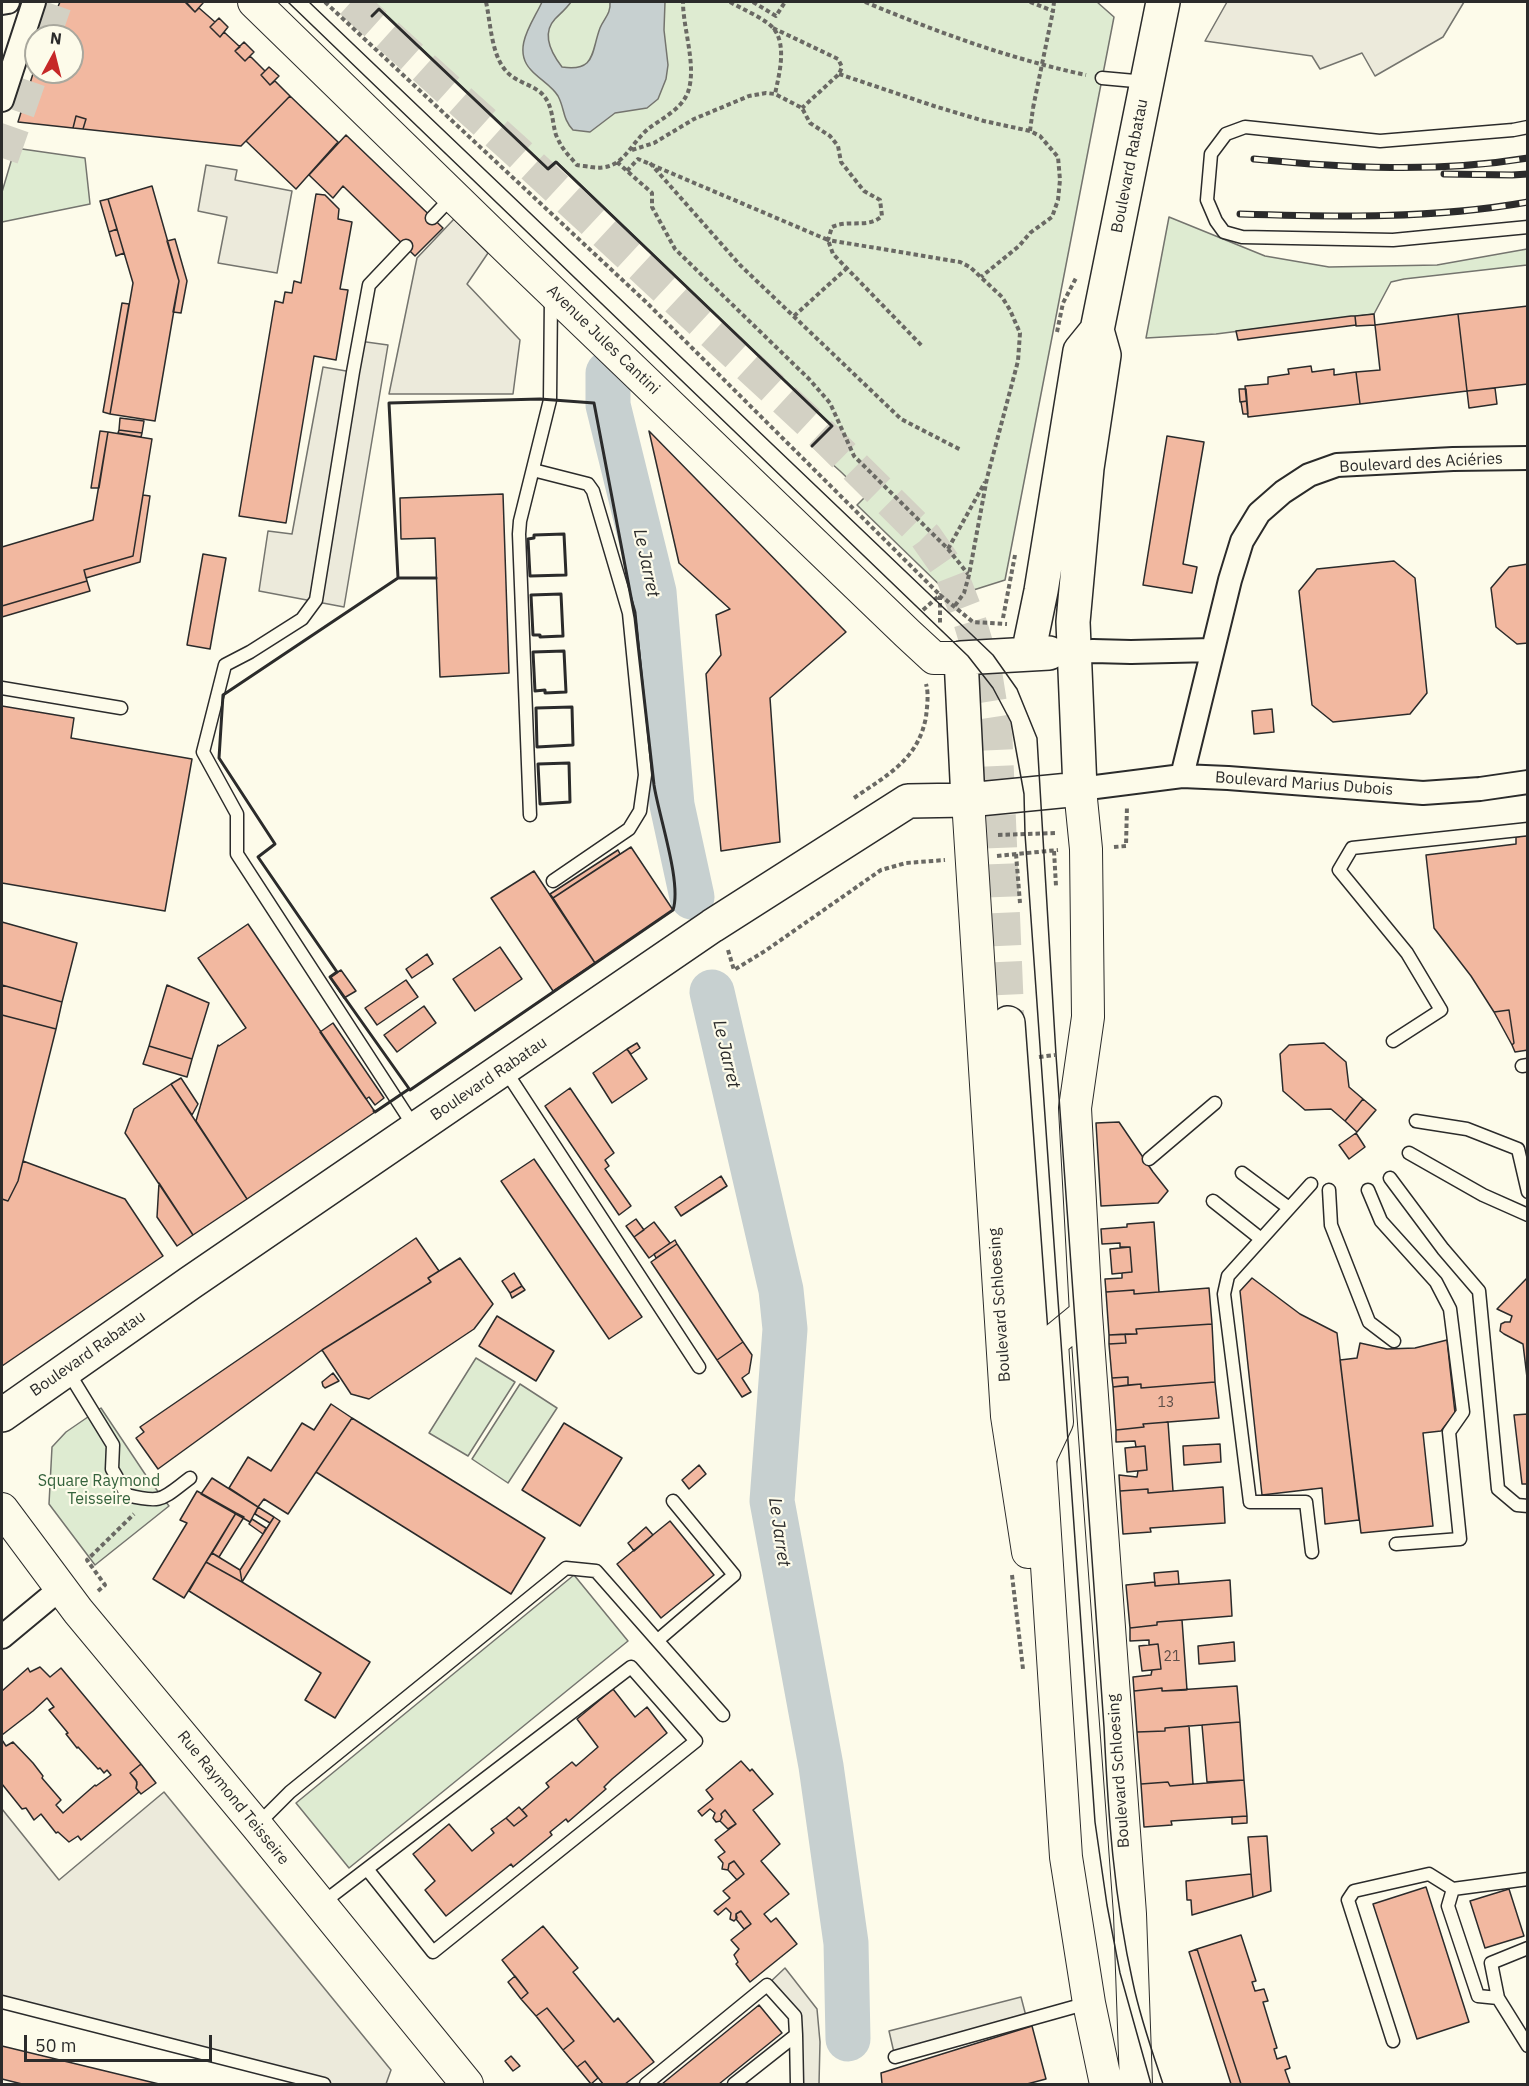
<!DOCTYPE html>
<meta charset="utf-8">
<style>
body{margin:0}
#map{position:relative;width:1529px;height:2086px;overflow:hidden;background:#fdfbea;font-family:"IBM Plex Sans",sans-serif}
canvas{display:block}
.frame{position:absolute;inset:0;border:3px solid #2b2b2b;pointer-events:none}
.north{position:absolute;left:24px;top:24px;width:60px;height:60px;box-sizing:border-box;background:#fdfbea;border:2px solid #a9a89e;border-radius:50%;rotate:7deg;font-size:16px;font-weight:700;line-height:24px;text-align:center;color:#2b2b2b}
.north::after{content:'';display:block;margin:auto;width:21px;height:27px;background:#c62828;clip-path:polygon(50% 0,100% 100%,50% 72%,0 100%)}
.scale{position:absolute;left:24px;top:2035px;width:188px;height:27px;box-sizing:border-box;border:3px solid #2b2b2b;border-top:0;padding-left:8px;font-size:18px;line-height:21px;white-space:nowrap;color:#2b2b2b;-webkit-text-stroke:4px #fdfbea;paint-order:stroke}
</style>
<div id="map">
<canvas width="1529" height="2086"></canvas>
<div class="frame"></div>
<div class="north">N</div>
<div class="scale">50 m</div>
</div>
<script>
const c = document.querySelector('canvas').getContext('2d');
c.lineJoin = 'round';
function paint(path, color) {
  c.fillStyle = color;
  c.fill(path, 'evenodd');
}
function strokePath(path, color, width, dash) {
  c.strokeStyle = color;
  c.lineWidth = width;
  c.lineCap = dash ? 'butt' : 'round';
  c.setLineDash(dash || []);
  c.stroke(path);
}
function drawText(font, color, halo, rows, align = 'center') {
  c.font = font + ' "IBM Plex Sans",sans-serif';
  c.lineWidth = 4.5;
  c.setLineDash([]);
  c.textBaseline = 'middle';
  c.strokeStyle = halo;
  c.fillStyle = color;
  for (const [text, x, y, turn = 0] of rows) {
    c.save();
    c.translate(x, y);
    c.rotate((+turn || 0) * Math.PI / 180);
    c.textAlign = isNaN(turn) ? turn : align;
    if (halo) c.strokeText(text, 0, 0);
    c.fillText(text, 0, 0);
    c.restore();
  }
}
const green = new Path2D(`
 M357,2h740l17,15 -109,563 -41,13 -14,2 -93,-90 9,-9 -26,-25 -28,-25 19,-21 -274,-263 -9,7 -168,-160 -8,7z
 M15,148l70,10 5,46 -88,18v-30z
 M1169,217l96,39 64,11 108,-2 90,-16v16l-123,14 -13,3 -17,32 -158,20 -70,4z
 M476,1358l39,24 -47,74 -39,-23z
 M520,1384l37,24 -49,75 -36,-24z
 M101,1408l46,69 22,29 -74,59 -46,-61 3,-57 14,-15z
 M574,1575l54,66 -279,227 -53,-65z`);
const parking = new Path2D(`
 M1227,2h237l-21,35 -68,39 -13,-23 -42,16 -8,-13 -107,-15z
 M206,165l31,5 -2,10 57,11 -15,82 -59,-10 9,-46 -29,-6z
 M454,219l34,34 -21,31 53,56 -7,54h-124l28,-136z
 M359,341l29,4 -44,262 -85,-16 9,-60 24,3 31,-167 29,5z
 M164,1792l227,278 -5,14h-62l-322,-82v-193l57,71z
 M785,1968l32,41 3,33 -1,42h-23l-1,-68 -28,-31z
 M1021,1997l6,23 -132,37 -6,-26z`);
const water = new Path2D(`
 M542,2h29c-5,7 -10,11 -16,17 -14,15 -3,35 7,48 34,5 29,-15 38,-39 4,-10 11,-14 10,-26h55l-1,28 4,35 -2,14 -8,20 -11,9 -32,5 -25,19 -17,-2c-11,-12 -8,-21 -15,-34 -6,-10 -19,-17 -27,-26 -20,-21 2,-48 11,-68z`);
const river = new Path2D(`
 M608,373v32l46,187 18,213 20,92
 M712,992l69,298 4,39 -13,172 49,265 25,177 2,96`);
const building = new Path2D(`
 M60,2h126l9,10 4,-4 16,14 -5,5 10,10 4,-5 16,15 -5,4 10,10 5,-5 15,15 -4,4 9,10 5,-4 15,15 -49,50 -158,-17 3,-10 -10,-3 -3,12 -55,-6 18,-58v8h36v-36h-27z
 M185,2h17l1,1 -8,9z
 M219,18l9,9 -8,10 -10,-10z
 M244,42l10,10 -9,9 -10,-10z
 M269,67l10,9 -9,9 -9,-10z
 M290,96l48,46 -42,47 -50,-48z
 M76,116l10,3 -3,10 -10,-1z
 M346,135l97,93 -28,28 -72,-70 -10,12 -24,-23z
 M152,186l27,95 -24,140 -45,-7 23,-131 -25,-84z
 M316,194l9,1 14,14 -1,10 14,3 -12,67 8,1 -12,70 -22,-4 -28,167 -47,-7 36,-215 8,2 2,-11 7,1 2,-12 7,2z
 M108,199l9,30 -8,3 -9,-31z
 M117,229l7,24 -8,3 -7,-24z
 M175,239l12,42 -6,32 -8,-1 6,-31 -12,-40z
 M122,303l7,1 -19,110 -7,-2z
 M1528,306v78l-61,7 -9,-77z
 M1374,314l1,11 -19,1 -1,-10z
 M1458,314l9,77 -107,13 -4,-32 24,-2 -5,-45z
 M1351,316h4l1,9 -118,15 -2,-9z
 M1311,366l1,6 22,-3v6l22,-3 4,32 -112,13 -3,-31 23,-2v-7l21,-3 -1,-5z
 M1495,388l2,16 -28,4 -2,-17z
 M1239,389h7l1,12 -7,1z
 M1247,401l1,13h-5l-2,-12z
 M120,418l24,3 -2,12 -23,-3z
 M119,430l23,3 -1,4 -23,-4z
 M100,431l8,1 -9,56h-8z
 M649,431l197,201 -76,66 10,144 -59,9 -15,-177 15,-19 -5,-40 14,-6 -51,-46z
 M108,432l44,7 -19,117 -49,14 3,11 -85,25v-59l91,-27z
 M1167,436l37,6 -21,122 14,3 -5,26 -49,-8z
 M503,494l6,179 -69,4 -5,-139 -34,1 -1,-41z
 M143,495l7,1 -10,66 -54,16 -2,-8 49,-14z
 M203,554l23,4 -16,91 -23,-4z
 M1394,561l21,17 12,115 -17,21 -77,8 -21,-17 -13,-114 18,-22z
 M1528,564v79l-11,1 -21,-17 -5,-39 18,-21z
 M87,581l3,10 -88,26v-11z
 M2,706l72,12 -3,20 121,21 -27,152 -163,-28z
 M1272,709l2,23 -20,2 -2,-23z
 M1528,835v215l-13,2 -3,-7 2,-2 -5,-33 -15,2 -23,-36 -37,-48 -8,-73 90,-11v-7z
 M631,847l42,63 -78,53 -42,-65z
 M618,850l2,4 -67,44 -3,-4z
 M534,871l61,92 -42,28 -62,-93z
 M2,922l75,21 -15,59 -60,-17z
 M248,924l127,188 -128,87 -51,-78 22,-76 1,1 27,-18 -48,-70z
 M500,947l22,32 -47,32 -22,-32z
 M427,954l6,10 -21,14 -6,-9z
 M341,970l15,21 -12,7 -14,-21z
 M406,980l12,17 -41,28 -12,-17z
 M2,985l60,17 -6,27 -54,-14z
 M167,985l42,18 -17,56 -43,-13z
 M424,1006l12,17 -39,29 -13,-17z
 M1509,1010l5,33 -2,2 -18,-33z
 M2,1015l54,14 -38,152 -10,20 -6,-2z
 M333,1023l51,75 -9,7 -6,-8 -3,2 -46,-67z
 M637,1043l3,5 -9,6 -4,-5z
 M1324,1043l22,19 3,25 14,12 -18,22 -14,-12 -26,1 -22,-19 -3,-37 9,-9z
 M149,1046l43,13 -5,18 -44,-13z
 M627,1049l20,30 -35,24 -19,-30z
 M181,1078l17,26 -6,11 -21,-31z
 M171,1084l76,115 -54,36 -68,-102 9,-24z
 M570,1088l44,65 -9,7 4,6 -4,3 26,37 -12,9 -74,-109z
 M1363,1099l13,11 -19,22 -12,-11z
 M1119,1122l34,50 15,19 -10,12 -57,3 -5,-83z
 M1356,1133l9,14 -16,12 -10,-14z
 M534,1159l108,158 -33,22 -108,-158z
 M23,1161l102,38 38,57 -161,110v-167l6,2 10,-20z
 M721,1176l6,10 -46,30 -6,-9z
 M159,1183l34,52 -16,11 -20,-29z
 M636,1219l8,11 -10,7 -8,-11z
 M654,1222l16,21 -21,15 -15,-21z
 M1154,1222l5,70 -25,2v-4l-28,2 -1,-13 17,-1v-5l10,-1 -2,-25h-10v-4l-18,1 -1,-15 26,-2v-3z
 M416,1238l23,33 -11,7 3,4 -109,68 -164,119 -22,-31 8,-6 -4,-5z
 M675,1240l2,4 -21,14 -2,-4z
 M677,1244l66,98 -26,18 -66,-98z
 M1130,1247l2,25 -20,2 -2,-25z
 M460,1258l33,46 -19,25 -105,70 -18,-5 -29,-44 109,-68 -3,-4z
 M514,1273l8,13 -12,7 -8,-12z
 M1528,1277v109l-5,-42 -19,-10 -4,-3 1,-7 4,-2h5l2,-6 -15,-7z
 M1252,1278l48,36 37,19 22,187 -34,4 -3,-36 -60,7 -22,-204z
 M522,1286l3,4 -13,8 -2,-5z
 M1209,1288l3,36 -76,5 1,5 -28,1 -3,-43 28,-2v4z
 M497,1316l57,35 -18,30 -57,-35z
 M1212,1324l3,58 -74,6v-4l-13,1v-8l-16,1 -3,-34 17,-1 -1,-9h12l-1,-5z
 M1125,1334l1,9 -17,1v-9z
 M1447,1340l8,73 -14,18 -18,2 10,93 -72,7 -21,-173 17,-2 3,-15 27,6 28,-1z
 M743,1342l9,13 -3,18 -7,5 9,14 -9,5 -25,-37z
 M333,1373l6,8 -14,7 -2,-2 -1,-4z
 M1128,1377v8l-15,2 -1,-9z
 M1215,1382l4,36 -76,6 1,3 -28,3 -3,-43 28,-3v4z
 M331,1404l21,14 -64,96 -24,-15 -6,8 -29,-19 19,-31 23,14 31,-48 12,7z
 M1528,1414v70h-6l-8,-69z
 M352,1418l193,120 -34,56 -195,-122z
 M1168,1422l5,69 -25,2v-4l-28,2 -1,-16 18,2 1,-6 9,-1 -2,-24 -9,1 -1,-6 -19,1v-12l28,-3 -1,-3z
 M564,1423l58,35 -42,68 -58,-36z
 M1220,1444l1,18 -37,3 -1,-19z
 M1145,1446l2,24 -20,2 -2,-24z
 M699,1465l7,9 -17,15 -7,-9z
 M212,1478l46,29 -8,15 -49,-28z
 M1223,1487l2,36 -75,5 1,4 -28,2 -3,-43 28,-2v4z
 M197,1491l39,22 -52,85 -31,-19 34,-56 -7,-3z
 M258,1507l16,10 -4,6 -15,-9z
 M236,1513l8,4 -25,40 -7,-4z
 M274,1517l6,4 -38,61 -2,-12z
 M252,1519l14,9 -3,6 -14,-10z
 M670,1521l44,54 -53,43 -44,-54z
 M646,1527l7,8 -19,16 -6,-8z
 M212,1553l28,17 2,12 -36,-20z
 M206,1562l36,20 128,80 -35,56 -30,-18 16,-27 -132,-82z
 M1178,1571l1,13 -24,2 -1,-13z
 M1230,1580l2,36 -75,6v3l-27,3 -4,-43 29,-3v4z
 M1182,1620l5,70 -25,1v-3l-28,3 -1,-14 18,-2 1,-5 9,-1 -3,-25 -9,1v-5l-19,1v-13l27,-3v-3z
 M1234,1642l1,19 -36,3 -1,-18z
 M1158,1644l3,25 -19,2 -3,-25z
 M40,1667l10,10 11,-9 80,96 -11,9 6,7 1,4 -1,4 3,4 -58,48 -3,-4 -9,6 -11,-10 -2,1 -15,-19 -7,6 -8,-12 -4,1 -20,-25v-44l4,6 7,-4 20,21 10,13 -1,2 19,22 -5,5 7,8 32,-28 1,1 15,-11 -4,-5 -3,3 -4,-5 -2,1 -20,-22 -1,1 -11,-14 2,-1 -19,-23 5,-3 -7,-9 -14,13 -31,24v-44l26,-23 2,4z
 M1237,1686l3,36 -75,6v3l-28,1 -3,-41 28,-3v3z
 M613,1689l22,28 12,-10 20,26 -55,46 -8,8 2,2 -38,33 -2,-3 -16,13 2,3 -39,32 -2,-3 -65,52 -21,-26 10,-9 -22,-27 36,-30 23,27 22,-18 -3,-4 15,-11 8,8 13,-10 -5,-6 27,-23 -3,-4 26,-21 4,4 22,-19 -21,-28z
 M1240,1722l4,58 -37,2 -5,-57z
 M1189,1726l4,58 -23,2 -2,-4 -27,2 -4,-52 28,-1v-3z
 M741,1761l9,10 2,-2 21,25 -20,16 27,34 -19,17 28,33 -25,20 7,8 5,-4 21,26 -47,38 -14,-18 2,-2 -4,-7 5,-6 -8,-9 20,-16 -10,-13 -5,3 1,4 -3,3 -4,-2 1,-6 -5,-5 -8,7 -4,-4 16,-13 -7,-7 21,-17 -10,-13 -5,3 -1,6 -6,-1 1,-6 -5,-6 7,-5 -10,-12 21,-16 -11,-14 -4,4 1,3 -2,4 -4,1 -3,-4 2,-5 -5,-4 -8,7 -4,-5 15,-12 -7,-9z
 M141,1764l15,19 -15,11 -5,-6 1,-6 -7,-9z
 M1244,1780l3,36 -76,5 1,4 -28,2 -3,-43 27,-2 2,4z
 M519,1807l8,9 -13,10 -8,-8z
 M725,1810l11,14 -8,5 -8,-8 2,-4 -1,-3z
 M1247,1816v7l-15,1v-7z
 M1267,1836l4,55 -18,6 -5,-60z
 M734,1861l10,13 -7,6 -9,-10 1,-6z
 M1251,1874l2,23 -61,18 -1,-15h-4l-1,-19z
 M1426,1887l43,135 -52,17 -44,-135z
 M1509,1889l15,47 -39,12 -15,-47z
 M741,1911l10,13 -7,5 -8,-10v-5z
 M543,1926l35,42 -5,4 41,50 4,-4 36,44 -29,22h-22l-18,-23 -8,6 -14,-17 11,-9 -27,-33 -11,8 -15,-17 7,-6 -26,-33z
 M1241,1935l15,46 -4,1 3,9 9,-2 4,12 -5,1 14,46 -3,1 3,10 9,-3 4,12 -5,2 5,14h-49l-44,-135z
 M1197,1949l44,135h-10l-42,-132z
 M515,1976l13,17 -7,6 -13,-17z
 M759,2005l23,28 -63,51h-57z
 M547,2008l27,33 -11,9 -27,-34z
 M1032,2026l14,53 -19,5h-145l-1,-11z
 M2,2046l157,38h-137l-20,-5z
 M511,2056l9,10 -7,5 -8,-10z
 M585,2061l13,17 -7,6 -14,-17z`);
const highwayTunnel = new Path2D(`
 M351,2l162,146 312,289 101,100 25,36 19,49 16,53 10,63 12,285
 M44,36l12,-34
 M2,158l34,-97`);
const path = new Path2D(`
 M325,2l321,300 294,293v30
 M486,2c5,22 5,56 23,72 10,9 27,12 35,22 9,11 8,26 12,39 4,9 8,16 15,23 1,1 5,6 6,7 4,1 10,1 14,2 32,5 37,-21 57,-38 14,-11 33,-19 40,-37 9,-26 -5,-63 -5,-90
 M730,2c12,7 36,17 44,27 13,17 5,46 1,65
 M753,2l23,14 9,-14
 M865,2c75,31 142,56 221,73
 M1030,2l23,9 1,-9
 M773,28l65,31 4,8 -3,7 -37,34
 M839,74l95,32 50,15 46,10 10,5 18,21 2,23 -2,20 -6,17 -22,16 -11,13 -38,31
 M1030,131l3,-23
 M632,150l22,-7 40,-24 55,-23 17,-3 9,1 27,14 8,15 20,13 8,10 3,16 11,14 12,15 16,9 2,16c-14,13 -33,3 -50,11l-4,13 132,22 10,5 32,30 8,13 10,23 -2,28 -31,117 -18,97 -5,18 -10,14
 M617,162l35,31v14l23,42 134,130 21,24 24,53 94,93 20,25
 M650,163l90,102 161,154 60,31
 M627,171l11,-12 190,81 5,14 89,92
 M794,316l53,-48
 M1057,332l6,-29 13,-25
 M948,549l37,-67
 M923,610l17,-15 33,27 34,2
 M1003,618l12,-63
 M854,798c33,-23 64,-38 72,-81 1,-10 3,-23 0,-33
 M998,835l58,-2
 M1114,847l12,-1 1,-40
 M1054,851l2,35
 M1016,854l4,49
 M997,856l61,-6
 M728,950l6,20 31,-19 116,-81 25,-7 39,-3
 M1039,1057l16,-2
 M1012,1575l11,94
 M98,1591l7,-6 -18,-25 47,-46`);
const lane = new Path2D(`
 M1102,78l44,4
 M1528,127l-15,3 -133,11 -135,-14 -19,7 -15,20 -4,46 9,21 8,11 18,5 151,3 135,-13
 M432,218l20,-21
 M406,246l-37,39 -16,87 -37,228 -14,19 -52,33 -25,13 -22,87 34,62v40l178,274
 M533,470l55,14 5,7 36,122 16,162 -5,36 -11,18 -76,52
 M2,688l119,20
 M530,815l-11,-281 1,-13 30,-121 1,-103
 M1393,1041l48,-31 -34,-57 -68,-83 13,-22 176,-19
 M1522,1066l6,-1
 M505,1070l194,297
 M1416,1121l51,8 51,20 10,43
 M1409,1153l74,42 45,20
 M1149,1159l66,-56
 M1242,1173l47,35
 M1390,1178l53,71 36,42 19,198 19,16 11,1
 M1311,1184l-83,92 -4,18 26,208h56l6,50
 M1329,1190l2,35 38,97 25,19
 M1368,1190l13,31 55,61 14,27 13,103 -14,20 11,107 -64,5
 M1213,1201l48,38
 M67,1370l46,75 -1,24 15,26c36,9 35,4 63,-17
 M658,1640l76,-65 -61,-74
 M257,1825l33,-33 276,-224 30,3 127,144
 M321,1904l310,-237 65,74 -263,211 -66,-83
 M1528,1948l-37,15 7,35 30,48
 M1498,1998l-20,-2 -30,-90 5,-17 75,-10
 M2,2002l322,82
 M796,2035l1,49
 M1393,2041l-45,-141 6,-9 75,-17 24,15
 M895,2057l193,-54
 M646,2084l121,-99 28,31 1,19 -62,49`);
const street = new Path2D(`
 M2,3l6,-1
 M2,100l32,-98
 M1074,653l19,-2 38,1 81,-2
 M1182,776l48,-196 12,-39 17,-28 24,-21 26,-17 28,-10 116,-6 75,-1
 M1080,789l102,-13 46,2 195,15 57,-4 48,-7
 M2,1637l59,-49`);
const secondary = new Path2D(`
 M254,2l265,258 389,374 26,24h27
 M1080,789l6,60 2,168 -13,91 11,206 -34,28 5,80 -17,36 26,399 23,146 17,81
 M968,800l39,616 21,136
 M1086,1314l44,600 6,170
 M2,1509l76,102 179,215 210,258`);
const primary = new Path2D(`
 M1028,654l13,-63 39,-240 17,-21 66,-328
 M968,800l-7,-142 88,-5
 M2,1415l188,-132 522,-357 196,-125 60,-1 112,-11 -7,-167 14,-154 17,-113 -7,-25`);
const highway = new Path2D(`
 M1008,1023l32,435`);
const tram = new Path2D(`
 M288,2l680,654 25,32 18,34 13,72 1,40 70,988 12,83 13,68 31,111
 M309,2l684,653 24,34 20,49 19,317 48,672c4,86 10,172 29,256 7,34 19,68 30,101`);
const rail = new Path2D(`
 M1254,159c91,9 183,14 274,-1
 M1444,174l68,1 16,-1
 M1240,214c96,3 193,5 288,-12`);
const pathBridge = new Path2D(`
 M1033,108l20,-97`);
const wall = new Path2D(`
 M372,16l7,-7 169,160 8,-7 276,264 -20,20
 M540,399l54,4 41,215 19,167c5,32 28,98 19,125l-263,180 -80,-113 7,-5 -79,-115 17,-13 -56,-86 4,-63 175,-117 -9,-175z
 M564,534l2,41 -36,1 -2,-37 6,-1v-3z
 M398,578h38
 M561,594l2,42 -23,1v-2h-7l-2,-40z
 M564,651l2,41 -21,1v-3l-10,1 -2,-39z
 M572,707l1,38 -36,2 -1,-39z
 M569,763l1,39 -30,2 -2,-40z
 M374,1111l1,1 34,-23`);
const numberNames = [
 ["13",1166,1403],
 ["21",1172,1657]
];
const streetNames = [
 ["Boulevard Rabatau",1130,166,-79],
 ["Avenue Jules Cantini",603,340,44],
 ["Boulevard des Aciéries",1421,463,-3],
 ["Boulevard Marius Dubois",1304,784,4],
 ["Boulevard Rabatau",489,1079,-34],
 ["Boulevard Schloesing",1000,1305,-94],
 ["Boulevard Rabatau",88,1354,-35],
 ["Boulevard Schloesing",1119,1771,-94],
 ["Rue Raymond Teisseire",233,1798,51]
];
const parkNames = [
 ["Square Raymond",99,1481],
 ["Teisseire",99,1499]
];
const waterNames = [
 ["Le Jarret",646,563,78],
 ["Le Jarret",726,1054,77],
 ["Le Jarret",779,1532,82]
];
paint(green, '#deebd1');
strokePath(green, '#74746e', 1.5);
paint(parking, '#eceadb');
strokePath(parking, '#74746e', 1.5);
paint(water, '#c7d0d0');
strokePath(water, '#74746e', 1.5);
strokePath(river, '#c7d0d0', 45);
paint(building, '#f2b8a0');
strokePath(building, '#2b2b2b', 1.5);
strokePath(highwayTunnel, '#d3d1c4', 33, [33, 16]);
strokePath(lane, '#2b2b2b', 15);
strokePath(street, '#2b2b2b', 26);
strokePath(secondary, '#2b2b2b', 34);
strokePath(primary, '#2b2b2b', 36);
strokePath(highway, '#2b2b2b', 36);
strokePath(path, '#6a6964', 4, [4.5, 3]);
strokePath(lane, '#fdfbea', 12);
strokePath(street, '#fdfbea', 22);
strokePath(secondary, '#fdfbea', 32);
strokePath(primary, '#fdfbea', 33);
strokePath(highway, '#fdfbea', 33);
strokePath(tram, '#2b2b2b', 1.5);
strokePath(rail, '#2b2b2b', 7);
strokePath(rail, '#fdfbea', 4.5, [14]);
strokePath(pathBridge, '#6a6964', 4, [4.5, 3]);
strokePath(wall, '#2b2b2b', 3);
drawText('14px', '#5d4e48', null, numberNames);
drawText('16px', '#2b2b2b', '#fdfbea', streetNames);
drawText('16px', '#34623c', '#fdfbea', parkNames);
drawText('italic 18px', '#2b2b2b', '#fdfbea', waterNames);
</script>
